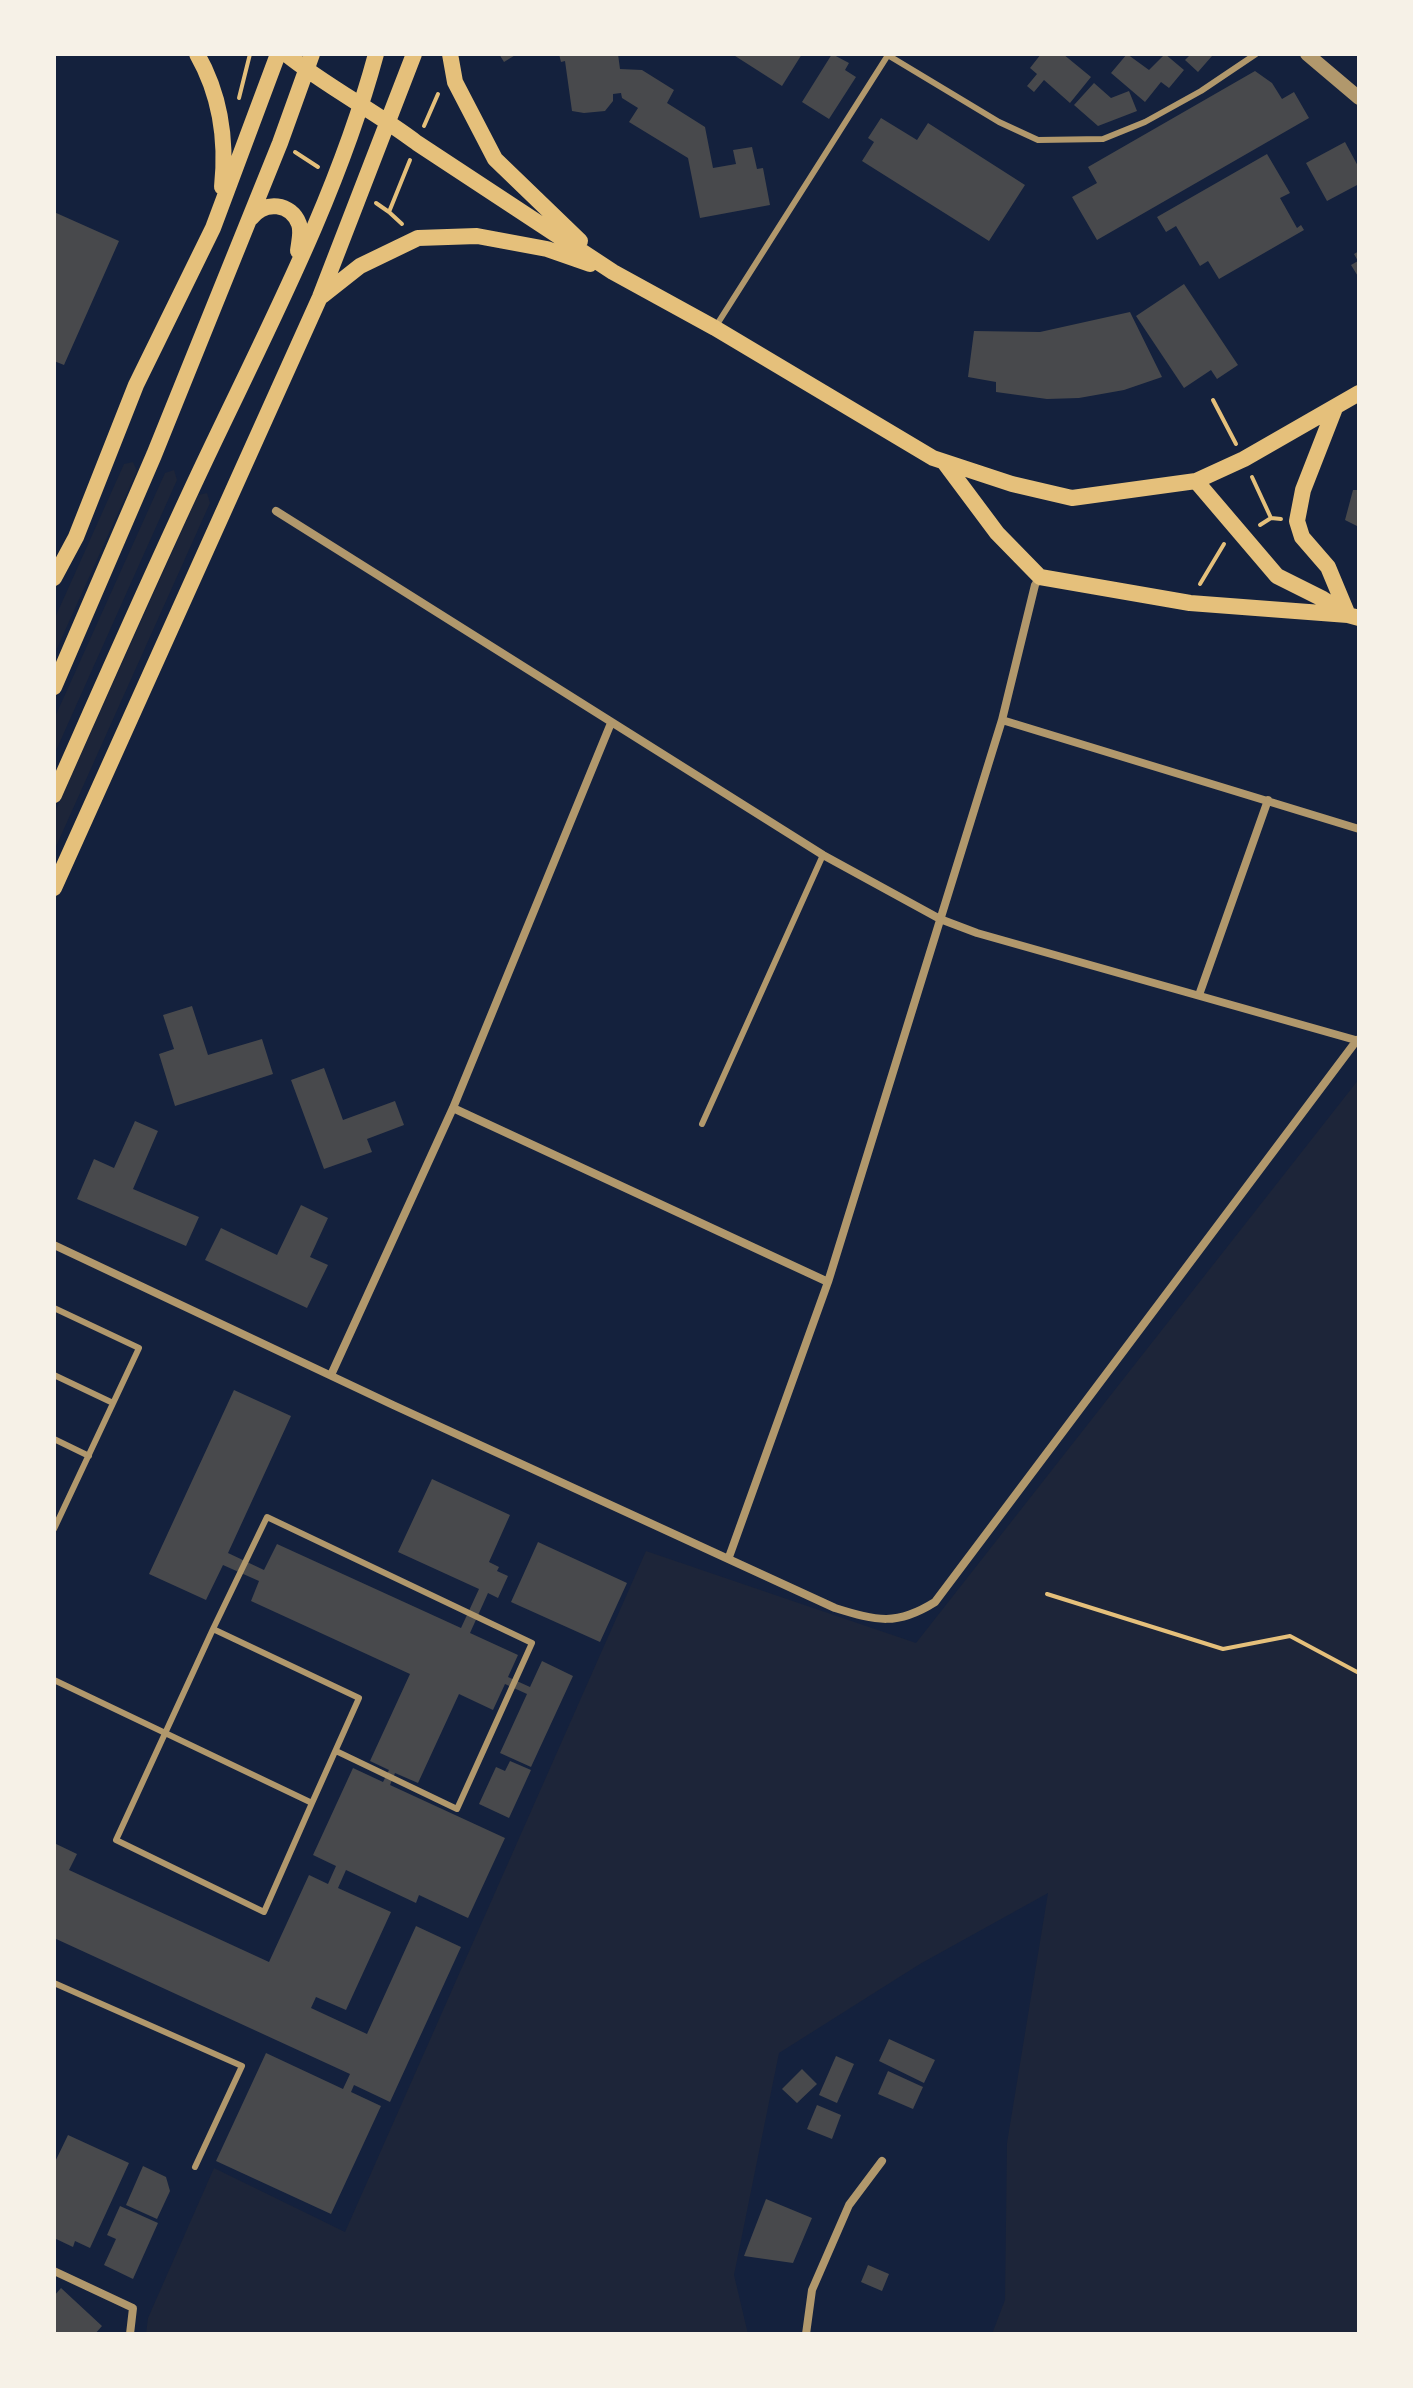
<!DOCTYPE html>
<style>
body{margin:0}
#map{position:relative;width:1413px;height:2388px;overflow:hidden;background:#14213d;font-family:"Work Sans",sans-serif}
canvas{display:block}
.frame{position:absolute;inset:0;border:56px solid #f6f1e7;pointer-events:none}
</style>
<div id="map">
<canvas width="1413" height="2388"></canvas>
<div class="frame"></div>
</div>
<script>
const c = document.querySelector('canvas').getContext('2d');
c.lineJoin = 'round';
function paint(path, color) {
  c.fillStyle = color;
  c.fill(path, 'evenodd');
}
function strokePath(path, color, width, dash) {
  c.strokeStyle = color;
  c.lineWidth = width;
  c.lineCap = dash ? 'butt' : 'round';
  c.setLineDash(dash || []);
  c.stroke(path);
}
const green = new Path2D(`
 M133,462l4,9 -83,184v-35l70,-156z
 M174,470l3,10 -123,275v-36l111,-246z
 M207,493l3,10 -156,348v-37l144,-319z
 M1359,1079v1255h-367l13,-34 2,-157 41,-250 -128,71 -141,89 -45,222 14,59h-602l2,-16 66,-150 131,64 301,-681 270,92z`);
const building = new Path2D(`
 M499,54h18l-13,8z
 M559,54h59l2,15 22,1 32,20 -7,13 38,24 8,41 23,-4 -3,-14 19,-3 5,22 6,-1 7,37 -70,13 -12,-60 -59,-36 9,-14 -16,-10 -1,-5 -8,1v7l-8,10 -21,2 -12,-2 -7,-50 -4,1z
 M732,54h70l-20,32z
 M832,54l17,9 -4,7 11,7 -27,42 -27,-17z
 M1041,54h22l28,23 -21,26 -26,-23 -10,12 -7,-6 10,-12 -7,-6z
 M1127,54l22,16 16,-16 19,16 -15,18 -8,-6 -16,20 -34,-29z
 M1186,54h23l3,2 -14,16 -13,-12 4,-4z
 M1255,71l17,12 10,16 12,-7 15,26 -212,122 -25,-43 25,-14 -9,-16z
 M1094,83l17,15 18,-7 8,20 -39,15 -24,-21z
 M881,118l36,22 11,-17 97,62 -36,56 -127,-80 12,-19 -6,-4z
 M1345,142l14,26v16l-32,17 -21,-38z
 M1267,154l23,39 -10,5 17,30 4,-3 3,5 -85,49 -11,-18 -8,5 -24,-40 -10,6 -9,-15z
 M54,212l65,29 -55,124 -10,-4z
 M1359,251v27l-8,-13 7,-4 -4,-7z
 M1184,284l54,81 -21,14 -6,-9 -27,18 -48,-72z
 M1130,312l32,65 -38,13 -45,8 -32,1 -51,-7v-10l-28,-5 6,-46 66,1z
 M1353,490h6v37l-14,-7z
 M192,1006l16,49 54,-16 11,35 -98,32 -16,-52 15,-5 -11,-34z
 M324,1068l19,52 52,-19 9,24 -37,14 5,13 -48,17 -33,-89z
 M135,1121l23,10 -25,58 66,28 -13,29 -109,-47 17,-40 20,9z
 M301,1205l27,13 -18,39 18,8 -21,43 -102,-48 16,-32 56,27z
 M234,1390l57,26 -63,137 36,17 13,-26 184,84 18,-39 -81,-37 34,-73 78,36 -21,47 10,5 -2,4 11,5 -10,22 -10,-5 -18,40 48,22 -10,22 22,10 12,-26 31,15 -42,91 -31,-14 27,-59 -22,-10 -12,26 -34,-16 -41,89 -23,-10 -5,12 115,53 -37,80 -49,-23 -3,8 -70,-33 -8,18 53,24 -45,98 -30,-13 -5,11 56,26 49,-108 45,21 -71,155 -36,-17 -3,7 30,14 -50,108 -115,-53 50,-108 77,36 7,-15 -296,-136v-95l23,11 -8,16 200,92 40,-87 19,9 8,-18 -23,-11 40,-87 30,14 6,-12 -19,-9 40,-87 -159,-73 8,-20 -36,-16 -17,35 -57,-26z
 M538,1542l89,41 -27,59 -89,-40z
 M510,1761l21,9 -22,48 -30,-14 17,-37 9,4z
 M889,2039l46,21 -11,23 -45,-22z
 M836,2056l18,8 -17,39 -18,-8z
 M802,2069l15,15 -20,19 -15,-14z
 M888,2071l35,16 -10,22 -35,-15z
 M817,2105l24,10 -9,24 -25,-10z
 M68,2135l61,28 -39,85 -15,-7 -2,6 -19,-9v-74z
 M143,2166l23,11 4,14 -13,28 -31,-14z
 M766,2199l46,19 -19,45 -49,-7z
 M120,2206l38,17 -25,56 -29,-14 12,-26 -9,-4z
 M868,2265l21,9 -7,17 -21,-9z
 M61,2288l41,38 -7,8h-41v-38z`);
const path = new Path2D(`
 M239,98l11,-44
 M424,126l14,-32
 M295,152l23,15
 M376,203l13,9 21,-52
 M389,212l13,12
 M1213,400l23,44
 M1252,477l19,41
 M1260,525l11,-7 10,1
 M1200,584l24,-40
 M1047,1594l176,55 67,-13 69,37`);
const service = new Path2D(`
 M886,54l113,68 39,18 65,-1 42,-17 56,-31 55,-37
 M716,326l172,-271
 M702,1124l121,-269
 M54,1308l85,40 -85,181
 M54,1375l59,28
 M54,1439l35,17
 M213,1629l54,-112 265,126 -75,166 -121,-58
 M54,1680l258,123 -48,109 -148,-72 97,-211 146,69 -47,105
 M54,1983l188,83 -47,101`);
const minor = new Path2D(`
 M276,511l547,344 117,64 37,14 382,108
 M1002,720l357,109
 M1199,995l69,-195
 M453,1108l375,174
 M54,1245l339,160 442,203c42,13 62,18 100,-6l422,-562
 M331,1375l122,-267 158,-385
 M729,1557l99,-275 174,-562 33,-135 5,-8
 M54,2271l79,37 -3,26
 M806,2334l6,-44 37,-85 33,-44`);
const tertiary = new Path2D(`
 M1307,54l52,44`);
const secondary = new Path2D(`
 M197,54c24,42 30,86 25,133
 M286,54c41,33 89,57 131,89l196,129 102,56 218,130 79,26 60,14 124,-17 48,-22 115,-66
 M450,54l5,28 40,77 85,82
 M251,218c14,-18 40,-15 48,6 3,8 0,18 -1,27
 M322,296l38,-30 58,-28 59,-2 70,13 43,15
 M1335,408l-32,82 -6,31 5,16 26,30 20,48
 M944,462l53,71 43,44 150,26 158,12
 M1196,481l81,95 46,23 25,16 11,3
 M54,578l22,-41 60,-152 77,-157 65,-174
 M54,687l100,-232 126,-312 32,-89
 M54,795c52,-117 103,-234 158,-349 61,-128 127,-255 164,-392
 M54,888l266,-591 94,-243`);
paint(green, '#1d2539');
paint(building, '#48494c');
strokePath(path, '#e5c07b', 4);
strokePath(service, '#b1986c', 6);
strokePath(minor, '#b1986c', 8);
strokePath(tertiary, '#b1986c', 14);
strokePath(secondary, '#e5c07b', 16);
</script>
